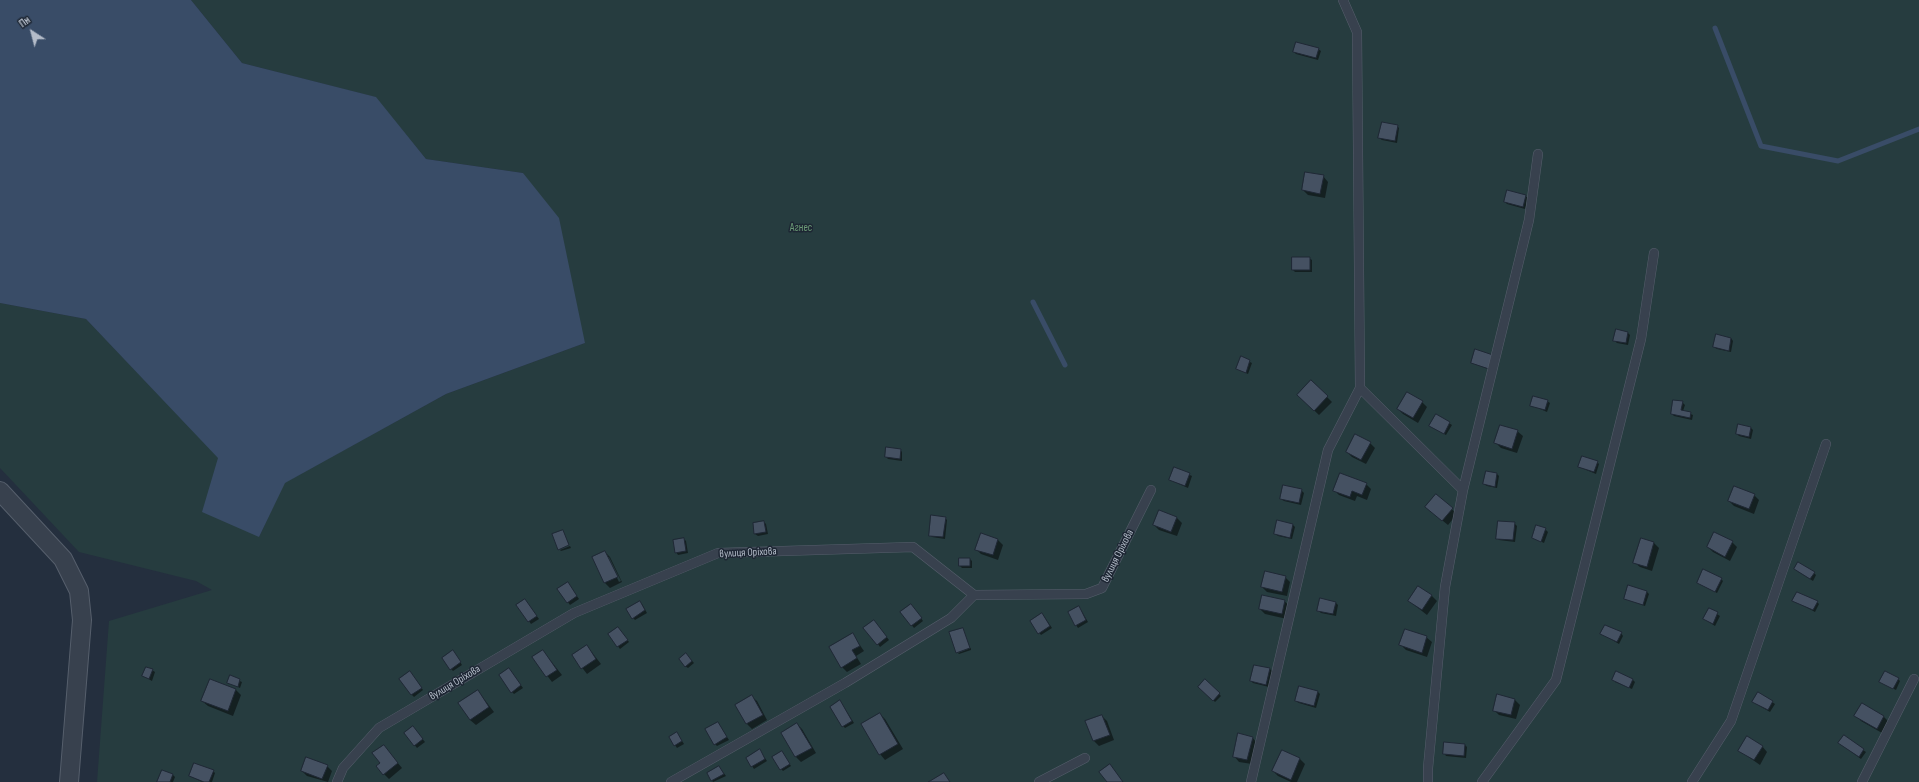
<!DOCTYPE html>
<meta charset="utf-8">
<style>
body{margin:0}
#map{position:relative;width:1919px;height:782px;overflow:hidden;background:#242f3e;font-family:"Sofia Sans Condensed",sans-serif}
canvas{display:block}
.north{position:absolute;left:12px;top:12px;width:40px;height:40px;-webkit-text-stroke:3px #1d2633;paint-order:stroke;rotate:324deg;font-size:11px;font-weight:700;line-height:16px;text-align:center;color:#b4bcc9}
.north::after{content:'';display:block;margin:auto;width:14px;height:18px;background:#b4bcc9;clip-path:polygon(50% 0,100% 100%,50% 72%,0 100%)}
</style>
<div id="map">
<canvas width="1919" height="782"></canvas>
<div class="north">Пн</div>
</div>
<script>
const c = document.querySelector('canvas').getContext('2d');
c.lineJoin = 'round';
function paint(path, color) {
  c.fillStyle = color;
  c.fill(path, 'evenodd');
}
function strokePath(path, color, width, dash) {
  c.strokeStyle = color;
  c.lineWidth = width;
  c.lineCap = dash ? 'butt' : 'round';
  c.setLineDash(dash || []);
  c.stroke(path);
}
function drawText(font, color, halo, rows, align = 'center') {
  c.font = font + ' "Sofia Sans Condensed",sans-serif';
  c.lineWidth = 3;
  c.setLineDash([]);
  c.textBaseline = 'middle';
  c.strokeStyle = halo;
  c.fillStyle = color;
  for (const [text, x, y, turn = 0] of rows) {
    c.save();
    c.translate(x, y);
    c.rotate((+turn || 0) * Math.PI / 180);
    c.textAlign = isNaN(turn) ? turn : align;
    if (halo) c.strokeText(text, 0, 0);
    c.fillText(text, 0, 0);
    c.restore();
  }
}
const green = new Path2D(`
 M191,0h1728v782h-1822l12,-161 103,-31 -16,-9 -117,-29 -79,-84v-165l86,16 133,139 40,79 25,-54 162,-89 139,-51 -62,-170 -97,-14 -51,-62 -133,-34z`);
const water = new Path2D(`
 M0,0h191l51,63 134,34 50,62 97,14 36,45 26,125 -139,51 -161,89 -26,54 -57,-25 16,-54 -132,-139 -86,-16z`);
const shadow = new Path2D(`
 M1318,49l3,2 -3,9 -22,-6 -2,-2z
 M1397,126l2,2 -2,15 -15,-3 -3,-2z
 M1323,176l5,6 -3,16 -17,-3 -5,-5z
 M1525,196l3,2 -3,11 -18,-5 -2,-2z
 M1293,258h16l3,2v12h-17l-2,-2z
 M1628,333l2,2 -2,10 -11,-2 -3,-3z
 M1717,336l14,2 2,3 -2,11 -14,-3 -3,-2z
 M1476,350l15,20 -19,-7z
 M1242,358l10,5 -4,11 -11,-5z
 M1311,381l21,21 -13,13 -21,-20z
 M1547,401l3,2 -3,9 -16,-7z
 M1422,402l5,5 -9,16 -15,-9 -5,-5z
 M1682,402l3,3 -2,6 10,4 -1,5 -18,-4 -2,-2z
 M1436,415l16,10 -6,10 -13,-7z
 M1751,428l2,2 -2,9 -12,-3 -2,-2z
 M1517,431l6,5 -6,17 -16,-5 -5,-5z
 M1370,443l5,5 -9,16 -14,-7 -5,-5z
 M900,449l2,3v9l-14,-2 -2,-2z
 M1597,462l2,2 -3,10 -17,-7z
 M1174,468l18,8 -4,12 -18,-8z
 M1487,472l10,2 2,2 -2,12 -10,-2 -3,-2z
 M1366,484l5,5 -4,11 -10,-4 -2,5 -16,-6 -5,-5z
 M1301,490l3,3 -3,12 -17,-4 -3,-2z
 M1436,495l21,19 -9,11 -16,-13z
 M1754,495l5,5 -5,14 -20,-8 -5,-5z
 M945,518l2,2 -2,19 -13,-2 -2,-2z
 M1177,518l5,5 -5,13 -18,-6 -5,-5z
 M764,522l2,2 2,10 -10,2 -3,-2z
 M1278,522l15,3 2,2 -3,12 -14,-3 -2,-2z
 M1514,523l3,3 -2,16 -16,-2 -2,-2z
 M1545,529l3,3 -4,11 -11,-5z
 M563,531l6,13 -11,4z
 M684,539l2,2 2,12 -10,2 -2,-3z
 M1642,539l12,4 5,5 -7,23 -12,-4 -6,-5z
 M998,540l5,5 -5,15 -17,-6 -5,-5z
 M1732,542l5,5 -7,14 -17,-9 -5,-5z
 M570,546l1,2 -10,3 -1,-1z
 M605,552l5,5 12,25 -12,6 -5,-5 -12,-25zM607,557h2l12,24 -2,1z
 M970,559l2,2v7h-10l-2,-2z
 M1797,571l17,2 2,2 -3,6z
 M1285,577l5,5 -3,14 -20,-4 -5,-5z
 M1721,579l2,2 -6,12 -19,-10z
 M570,586l9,13 -9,6 -11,-15z
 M1647,592l2,2 -4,12 -20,-7z
 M1432,596l5,5 -10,14 -18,-14z
 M1321,599l15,4 2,2 -2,11 -15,-3 -3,-3z
 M525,600l14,19 -8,5 -13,-19z
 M1284,601l6,5 -3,13 -22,-5 -5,-5z
 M1794,601l23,1 2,2 -4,8z
 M642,604l5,9 -12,7 -2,-2z
 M913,607l10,14 -9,7 -13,-16z
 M1709,609l11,7 -5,10 -11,-7z
 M1081,610l7,12 -10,6 -2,-3z
 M1044,616l8,12 -11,7 -10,-13z
 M876,623l13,17 -9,7 -2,-3z
 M620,630l9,12 -9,7 -11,-15z
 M1621,633l2,3 -4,8 -17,-10z
 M852,634l12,17 -8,5 5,8 -14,8 -5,-5z
 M1426,637l6,5 -5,15 -21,-7 -5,-5z
 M587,646l14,18 -14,10 -14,-18z
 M971,648v2l-12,4 -1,-1z
 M543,651l19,24 -10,7 -19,-25z
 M455,654l7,11 -9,6 -2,-2z
 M686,654l8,9 -6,5 -3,-2z
 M509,669l14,19 -9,6 -2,-2z
 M1270,669l2,2 -3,16 -16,-4 -2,-2z
 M152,670l3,2 -3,9 -9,-5z
 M412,675l11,15 -9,7 -2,-2z
 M230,677l12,5 -2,6 -12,-6z
 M1898,679l2,2 -4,9 -16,-8z
 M1205,680l16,16 -6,6 -16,-16z
 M1633,680l2,2 -3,7 -17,-7z
 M236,690l5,5 -8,21 -25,-10 -6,-5z
 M478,691l16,21 -18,13 -6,-5z
 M1318,692l2,2 -4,14 -17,-5 -3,-2z
 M751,696l6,5 10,19 -15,9 -5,-5 -11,-19z
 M1515,700l5,5 -4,14 -17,-4 -5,-5z
 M1772,702l3,2 -5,8 -14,-8z
 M842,704l12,19 -9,5 -2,-2z
 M1862,705l22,12 5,5 -7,11 -21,-12 -5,-6z
 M880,714l5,5 18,30 -18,11 -5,-6z
 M1102,716l5,5 7,19 -15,6 -5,-5 -8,-19z
 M718,723l11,17 -12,6 -2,-2z
 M797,724l5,5 14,24 -15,9 -5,-5 -14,-24z
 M415,730l10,12 -8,6 -12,-15z
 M679,736l5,8 -7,4 -7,-10z
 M1252,737l5,6 -5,21 -13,-2 -5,-6z
 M1465,745l2,2 -1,11 -20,-2 -2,-3z
 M1842,745l21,5 3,2 -5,7z
 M1762,746l5,6 -7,13 -20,-14z
 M388,751l14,17 -13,11 -5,-5z
 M760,751l7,10 -13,8 -2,-3z
 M1282,751l18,8 5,5 -8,18h-6l-13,-6 -5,-5z
 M782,752l9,14 -8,5 -2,-2z
 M327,766l5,5 -4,11 -21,-6 -5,-5z
 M719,767l7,9 -13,6 -5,-8z
 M213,771l2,2 -3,9h-10l-12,-6z
 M173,775l2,2 -2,5h-15z`);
const stream = new Path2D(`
 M1715,28l46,118 77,15 81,-32
 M1033,302l32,63`);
const building = new Path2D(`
 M1296,42l23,6 -3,10 -23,-6z
 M1382,122l16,3 -3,16 -17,-3z
 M1305,172l19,3 -4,19 -18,-4z
 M1507,190l19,5 -3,12 -19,-5z
 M1292,257h18v13h-18z
 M1616,329l12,3 -2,11 -13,-2z
 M1716,334l15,4 -2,13 -16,-4z
 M1475,349l18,6 -4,14 -18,-6z
 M1241,356l9,4 -4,13 -10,-4z
 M1311,380l17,16 -14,15 -17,-16z
 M1407,392l16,9 -10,17 -16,-9z
 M1533,396l15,4 -3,10 -15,-4z
 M1673,400l10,1 -2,9 10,2 -1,6 -19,-4z
 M1436,414l14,8 -6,12 -15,-8z
 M1738,424l13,3 -2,10 -13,-3z
 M1500,425l18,5 -6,19 -18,-6z
 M1355,434l16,8 -10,18 -15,-8z
 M886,447l15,2 -1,10 -15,-2z
 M1582,456l16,5 -4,11 -16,-5z
 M1174,467l16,6 -5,13 -16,-6z
 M1486,471l11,2 -2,14 -12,-3z
 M1340,473l27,10 -5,12 -10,-4 -2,6 -17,-6z
 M1283,485l19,4 -3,14 -19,-4z
 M1734,486l21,8 -6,15 -21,-8z
 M1436,494l17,14 -11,13 -17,-14z
 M1159,510l18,7 -6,15 -18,-7z
 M931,515l15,2 -3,20 -14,-1z
 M1277,520l16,4 -3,14 -16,-4z
 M764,521l2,11 -12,2 -1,-11z
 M1498,521l17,1 -2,18 -17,-1z
 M1536,525l10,3 -5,14 -9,-4z
 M563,530l6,15 -11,5 -6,-16z
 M1714,532l19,9 -8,16 -18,-10z
 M981,533l17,6 -5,16 -18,-5z
 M684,538l2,13 -11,2 -2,-13z
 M1641,538l13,4 -7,25 -14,-4z
 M605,551l13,26 -14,6 -12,-26z
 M959,558h11v8h-11z
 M1798,562l17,10 -5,7 -16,-10z
 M1703,569l19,9 -7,14 -18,-9z
 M1265,571l21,5 -4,16 -21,-5z
 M568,582l9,14 -10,7 -10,-14z
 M1628,585l19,6 -4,14 -19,-6z
 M1418,586l14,9 -10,15 -14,-9z
 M1797,592l21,9 -5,9 -21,-9z
 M1262,595l23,5 -3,14 -23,-5z
 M1320,598l16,4 -3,12 -16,-3z
 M525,599l12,17 -9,6 -12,-17z
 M640,601l5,9 -13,9 -6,-10z
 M911,604l11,14 -11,8 -11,-14z
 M1079,606l7,14 -11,6 -7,-14z
 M1709,608l9,4 -5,12 -10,-5z
 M1042,613l8,13 -12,8 -8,-13z
 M874,620l13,17 -10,8 -14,-17z
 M1605,625l17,7 -5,10 -17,-8z
 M618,627l10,13 -11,7 -9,-13z
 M963,628l7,20 -14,5 -7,-21z
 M1405,629l22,7 -5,17 -23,-8z
 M853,633l7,13 -8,4 5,8 -16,10 -12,-21z
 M587,645l9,14 -15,10 -9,-14z
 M453,650l8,12 -11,8 -8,-12z
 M543,650l14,20 -11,7 -14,-20z
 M686,653l6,8 -7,6 -6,-8z
 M1254,665l16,3 -4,17 -16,-4z
 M146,667l7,2 -4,10 -7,-3z
 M509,668l12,17 -10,8 -12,-18z
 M410,671l12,17 -11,7 -12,-16z
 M1616,671l17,8 -4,9 -17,-8z
 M1885,671l14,7 -6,11 -14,-7z
 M230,675l10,4 -2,8 -11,-4z
 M210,679l26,10 -8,22 -27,-10z
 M1205,679l15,14 -7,8 -15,-14z
 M1299,686l19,5 -4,15 -19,-5z
 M478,690l11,17 -19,13 -12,-17z
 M1758,692l15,9 -5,9 -16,-8z
 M1497,694l18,5 -4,16 -18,-4z
 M752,695l11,20 -17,9 -11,-19z
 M840,700l12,21 -10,6 -12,-20z
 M1862,703l22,13 -7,13 -23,-13z
 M880,713l18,31 -19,11 -18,-31z
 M1102,715l8,20 -17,6 -8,-20z
 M718,722l9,15 -13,8 -9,-16z
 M797,723l15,25 -17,9 -14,-24z
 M413,726l10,13 -9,7 -10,-13z
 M677,732l5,9 -8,5 -5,-9z
 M1238,733l15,4 -6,23 -14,-3z
 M1844,735l20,14 -5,8 -21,-14z
 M1747,736l16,10 -9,14 -16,-9z
 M1444,742l21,2 -1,12 -21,-2z
 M384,745l14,18 -15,12 -7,-9 4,-3 -8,-10z
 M760,749l5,10 -14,8 -5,-9z
 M1282,750l18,8 -9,22 -19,-9z
 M782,751l8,13 -10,6 -8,-13z
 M306,757l22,8 -6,14 -21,-8z
 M194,763l20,7 -5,12h-5l-15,-6z
 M1110,764l13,18h-16l-8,-10z
 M719,766l5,8 -13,7 -4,-8z
 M162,770l11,4 -3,8h-13z
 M944,773l6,9h-22l2,-1z`);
const service = new Path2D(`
 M1360,388l103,102
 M337,782l6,-14 36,-40 195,-115 144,-60 195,-6 61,48 112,-1 16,-6 49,-98
 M671,782l174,-99 106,-65 23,-23
 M1039,782l46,-24
 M1251,782l77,-332 32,-62 -3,-356 -14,-32
 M1428,782v-14l17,-181 18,-97 66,-270 9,-66
 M1482,782l74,-102 85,-341 13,-86
 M1692,782l39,-61 95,-277
 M1862,782l52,-103`);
const minor = new Path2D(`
 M0,491l63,68 16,32 3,29 -13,162`);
const parkNames = [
 ["Агнес",801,228]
];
const streetNames = [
 ["вулиця Оріхова",748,553,-3],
 ["вулиця Оріхова",1118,556,-63],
 ["вулиця Оріхова",455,683,-31]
];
paint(green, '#263c3f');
paint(water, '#394c67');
paint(shadow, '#0007');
strokePath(stream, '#394c67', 5);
paint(building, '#455162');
strokePath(building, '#1f2835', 1);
strokePath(service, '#565f6c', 10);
strokePath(minor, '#565f6c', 20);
strokePath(service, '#38414e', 9);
strokePath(minor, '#38414e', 18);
drawText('11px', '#6b9a76', '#1d2633', parkNames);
drawText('11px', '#b4bcc9', '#1d2633', streetNames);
</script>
